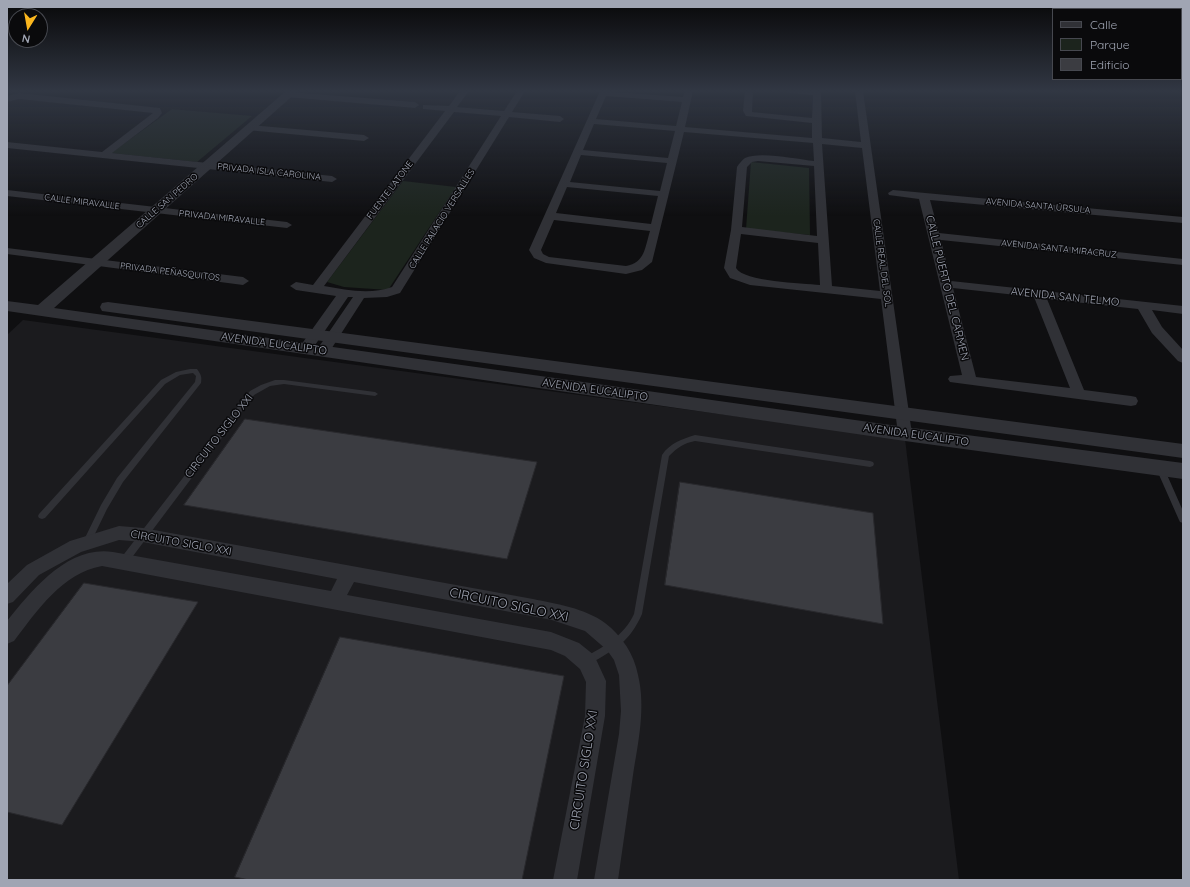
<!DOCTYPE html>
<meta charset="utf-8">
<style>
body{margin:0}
#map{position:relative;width:1190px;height:887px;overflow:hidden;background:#0f0f11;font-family:Quicksand,sans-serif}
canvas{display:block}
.frame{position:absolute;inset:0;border:8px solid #a0a5b3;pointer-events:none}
.legend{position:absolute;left:1052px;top:8px;width:130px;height:72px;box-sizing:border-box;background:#0a0a0c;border:1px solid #46484f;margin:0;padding:5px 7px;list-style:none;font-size:12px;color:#a0a5b3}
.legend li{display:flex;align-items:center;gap:8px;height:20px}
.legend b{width:20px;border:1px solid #46484f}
.north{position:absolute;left:8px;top:8px;width:40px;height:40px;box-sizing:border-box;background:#0a0a0c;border:1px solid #46484f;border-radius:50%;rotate:191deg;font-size:11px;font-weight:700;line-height:16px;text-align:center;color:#a0a5b3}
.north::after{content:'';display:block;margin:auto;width:14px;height:18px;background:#fab61e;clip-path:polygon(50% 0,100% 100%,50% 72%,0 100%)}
</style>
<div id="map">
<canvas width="1190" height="887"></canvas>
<div class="frame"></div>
<ul class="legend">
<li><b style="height:5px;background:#303136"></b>Calle</li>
<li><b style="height:11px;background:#1c241d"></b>Parque</li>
<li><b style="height:11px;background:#3b3c41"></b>Edificio</li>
</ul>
<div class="north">N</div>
</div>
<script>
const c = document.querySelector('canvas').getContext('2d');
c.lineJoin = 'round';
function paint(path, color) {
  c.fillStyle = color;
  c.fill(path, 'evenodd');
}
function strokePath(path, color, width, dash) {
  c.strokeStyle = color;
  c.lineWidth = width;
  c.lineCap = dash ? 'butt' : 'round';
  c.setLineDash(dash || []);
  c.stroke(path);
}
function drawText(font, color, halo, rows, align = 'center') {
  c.font = font + ' Quicksand,sans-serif';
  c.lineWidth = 3;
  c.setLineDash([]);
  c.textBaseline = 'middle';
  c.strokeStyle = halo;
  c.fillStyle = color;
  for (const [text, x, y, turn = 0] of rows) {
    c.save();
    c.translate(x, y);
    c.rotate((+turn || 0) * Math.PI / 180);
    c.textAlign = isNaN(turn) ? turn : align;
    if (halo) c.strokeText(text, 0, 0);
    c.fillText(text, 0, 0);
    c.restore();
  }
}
const built = new Path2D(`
 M23,320l882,119 54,441h-952v-545z`);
const green = new Path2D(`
 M172,109l80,7 -55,46 -86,-9z
 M751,162l58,6 1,67 -64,-6z
 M403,181l53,6 -68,103 -44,-3 -17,-5z`);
const building = new Path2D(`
 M245,419l292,43 -30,97 -323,-54z
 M680,482l193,31 10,111 -218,-39z
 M84,583l114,19 -136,223 -55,-13v-126z
 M340,637l224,39 -42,204h-273l-14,-3z`);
const service = new Path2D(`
 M190,369h7c4,6 5,7 4,14l-78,99 -16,27 -17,35 -3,1 -3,-1 -1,-2 18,-37 16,-27 78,-96 1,-6 -3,-3 -13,2 -15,9 -120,134 -3,1 -3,-1 -1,-2 1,-2 122,-134 15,-8z
 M275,380h9l91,12 3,2 -3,2 -91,-12 -14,2 -16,9 -127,169 -3,1 -3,-1 -1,-3 1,-3 129,-167 11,-6z
 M695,435l175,26 3,1 1,2 -1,2 -3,1 -175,-26c-11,2 -18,7 -26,15l-27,158c-13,29 -26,34 -52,50l-3,1 -3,-1 -1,-3 1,-3c20,-12 40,-22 50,-44l28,-159c8,-12 20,-16 33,-20z
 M1160,465l3,1 1,2 19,43v12l-3,-1 -1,-2 -23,-52 1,-2z`);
const minor = new Path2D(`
 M460,91h9l-12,16 47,4 13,-20h8l-13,21 48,4 4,3 -4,3 -51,-5 -109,176 -13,4 -23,1 -36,56h-10l-2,-3 37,-54h-5l-37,54h-10l-2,-3 2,-3 35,-49 -40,-6 -6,-4 6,-4 17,3 132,-174 -22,-2v-4l26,1zM454,112l47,4 -109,171c-22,8 -46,3 -68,-1z
 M600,91l83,6 2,-6h8l-8,36 127,11v-15l-66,-7 -3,-5 2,-20h8l-1,21 60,6 1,-23 -23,-2 -4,-2h35l1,47 39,4 -6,-51h8l49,343 -2,4 -5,2 -5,-2 -2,-4 -17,-135 -131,-14 -20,-7 -6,-10 7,-38 6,-63c2,-3 5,-7 8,-9 14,-7 52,1 69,3l-1,-18 -129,-11 -32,130 -10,8 -16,4 -80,-11 -12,-5 -5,-8zM606,96l76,6 -6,24 -80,-7zM594,124l81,7 -7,27 -85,-8zM822,144l40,4 18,143 -48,-5zM581,155l86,8 -7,28 -90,-9zM758,161l56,5 3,70 -75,-9 5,-60 5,-5zM567,187l91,9 -7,28 -95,-11zM554,220l96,11c-5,16 -5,32 -24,35l-77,-9 -6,-3 -2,-4zM741,234l77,9 2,42c-18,-2 -76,-3 -84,-17z
 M289,92l126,10 4,3 -4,3 -129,-11 -1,-2z
 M19,93l141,15 2,5 -4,5 -46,35 220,23 5,3 -5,3 -325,-34v-6l95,10 51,-39 -134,-14 -12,3v-6z
 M250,125l114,10 5,3 -5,3 -117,-11v-4z
 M7,190l280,32 5,3 -5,3 -280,-32z
 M893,190l290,27v6l-253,-23 9,33 244,26v6l-242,-25 10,41 232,25v8l-31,-4 10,17 21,23v13l-5,-2 -26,-28 -14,-24 -91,-10 37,91 47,6 5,1 2,4 -2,4 -5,1 -181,-24 -2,-3 2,-3 12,-1 -43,-176 -30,-4 -1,-2zM953,288l81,9 36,91 -94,-11z
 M7,248l236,29 6,4 -6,4 -236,-31z
 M119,526l24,2 390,71c23,5 52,9 72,24 17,13 29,31 33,52 8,33 0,68 -5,100 -5,35 -10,70 -15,105h-24l25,-146 2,-23 -2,-36 -5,-15 -7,-10 -22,-19 -33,-11 -198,-38 -7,13 204,37 28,11 15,12 12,26 -1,35 -28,164h-24l32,-164 1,-34 -6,-13 -15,-13 -14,-6 -449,-84c-40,7 -65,45 -88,75l-7,3v-23c25,-31 61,-76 106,-69l218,39 6,-12 -194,-37 -24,-2 -38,12 -42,23 -26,27 -6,2v-20l20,-19 43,-24z`);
const tertiary = new Path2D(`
 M286,91h12l-244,217 851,119 278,36v16l-278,-38 -898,-130v-10l31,4z
 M108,302l1075,142v14l-1081,-147 -2,-4 2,-4z`);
const farStreetnames = [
 ["PRIVADA ISLA CAROLINA",269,172,6],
 ["FUENTE LATONE",390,190,-53],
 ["CALLE SAN PEDRO",167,201,-41],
 ["CALLE MIRAVALLE",82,202,7],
 ["AVENIDA SANTA ÚRSULA",1038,206,5],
 ["PRIVADA MIRAVALLE",222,218,6],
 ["CALLE PALACIO VERSALLES",442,219,-58],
 ["AVENIDA SANTA MIRACRUZ",1059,249,6],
 ["CALLE REAL DEL SOL",882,263,82],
 ["PRIVADA PEÑASQUITOS",170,272,7]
];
const streetNames = [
 ["CALLE PUERTO DEL CARMEN",947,288,76],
 ["AVENIDA SAN TELMO",1065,297,6],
 ["AVENIDA EUCALIPTO",274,344,8],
 ["AVENIDA EUCALIPTO",595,390,8],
 ["AVENIDA EUCALIPTO",916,435,8],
 ["CIRCUITO SIGLO XXI",219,436,-52],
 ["CIRCUITO SIGLO XXI",181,543,10]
];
const nearStreetnames = [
 ["CIRCUITO SIGLO XXI",509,605,12],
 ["CIRCUITO SIGLO XXI",584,770,-81]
];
paint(built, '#1b1b1e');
paint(green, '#1c241d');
paint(building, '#3b3c41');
strokePath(building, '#29292d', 1);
paint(service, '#303136');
paint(minor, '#303136');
paint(tertiary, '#303136');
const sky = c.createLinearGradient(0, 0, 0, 216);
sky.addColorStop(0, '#080809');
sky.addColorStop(0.42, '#313743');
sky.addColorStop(1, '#31374300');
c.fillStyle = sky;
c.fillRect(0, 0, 1190, 216);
drawText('9px', '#a0a5b3', '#0a0a0c', farStreetnames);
drawText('11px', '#a0a5b3', '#0a0a0c', streetNames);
drawText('13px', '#a0a5b3', '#0a0a0c', nearStreetnames);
</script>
